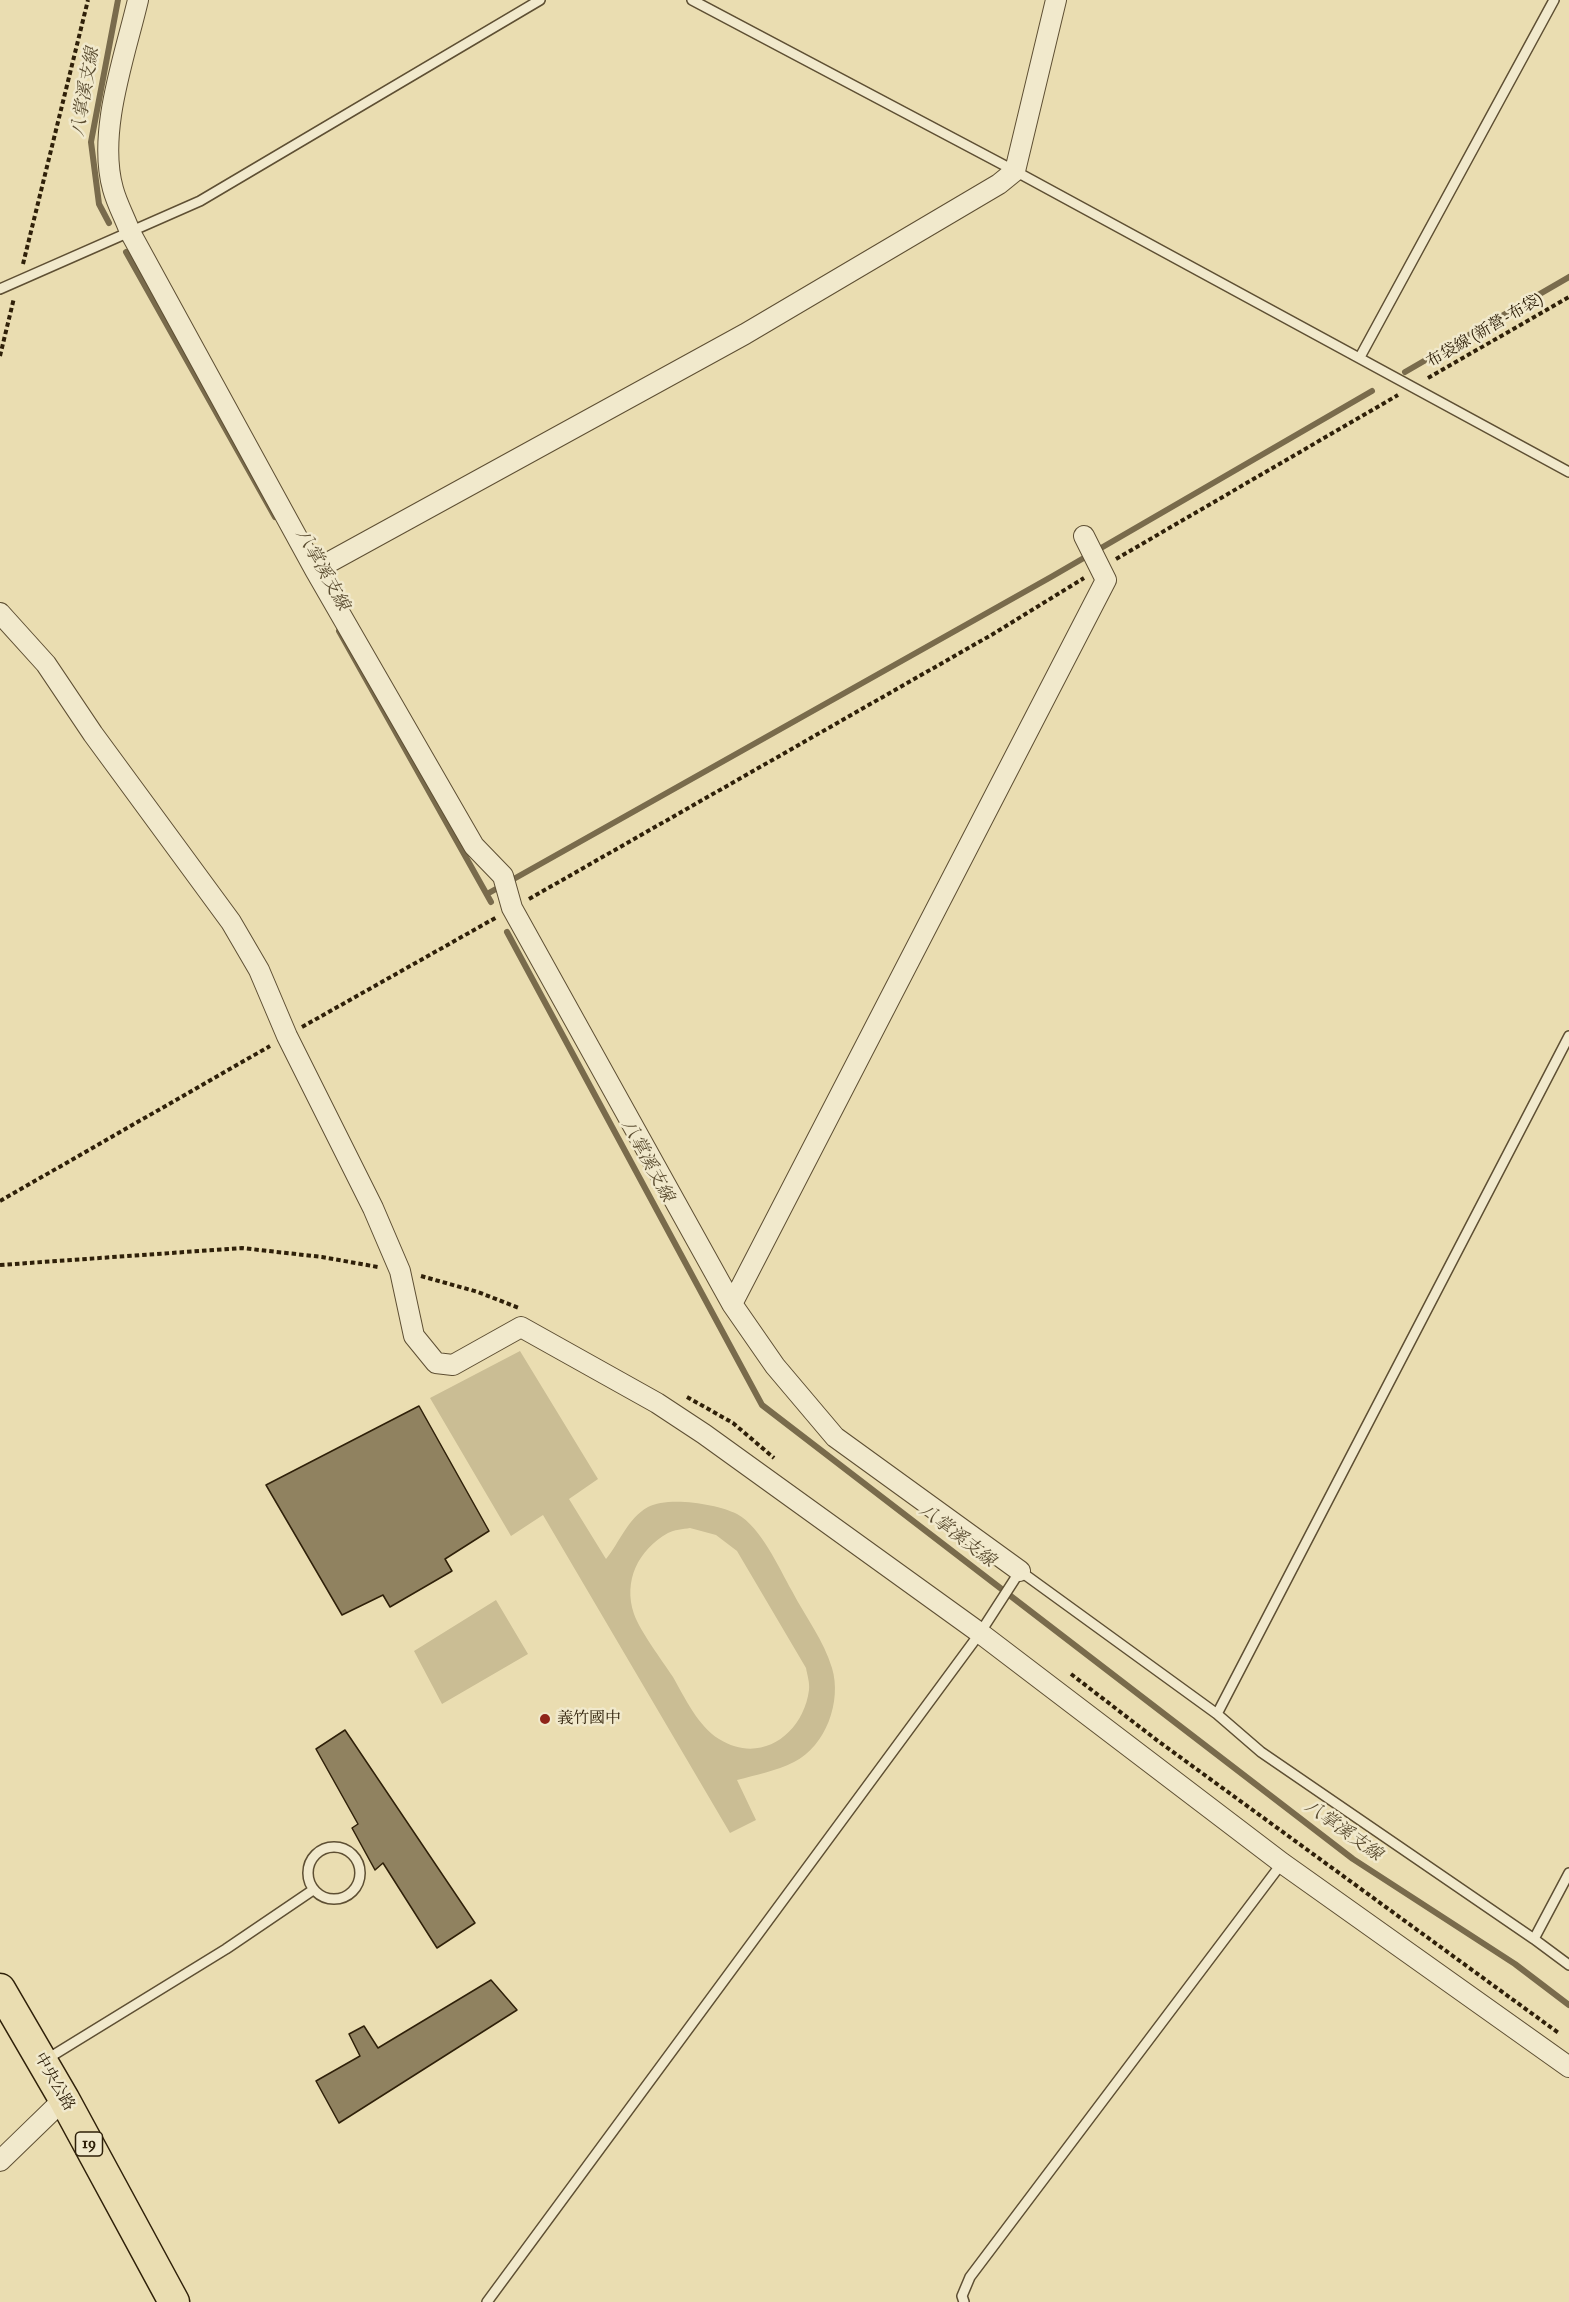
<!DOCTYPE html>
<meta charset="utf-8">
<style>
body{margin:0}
canvas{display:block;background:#eaddb1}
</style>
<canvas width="1569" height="2302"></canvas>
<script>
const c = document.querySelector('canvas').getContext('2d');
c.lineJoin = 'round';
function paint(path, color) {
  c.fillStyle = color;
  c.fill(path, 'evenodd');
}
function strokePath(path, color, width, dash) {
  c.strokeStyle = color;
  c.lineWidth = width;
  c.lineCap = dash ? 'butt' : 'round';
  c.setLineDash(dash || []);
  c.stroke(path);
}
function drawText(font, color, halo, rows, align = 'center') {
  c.font = font + ' "IM FELL Great Primer","Noto Serif TC",serif';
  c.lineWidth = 5;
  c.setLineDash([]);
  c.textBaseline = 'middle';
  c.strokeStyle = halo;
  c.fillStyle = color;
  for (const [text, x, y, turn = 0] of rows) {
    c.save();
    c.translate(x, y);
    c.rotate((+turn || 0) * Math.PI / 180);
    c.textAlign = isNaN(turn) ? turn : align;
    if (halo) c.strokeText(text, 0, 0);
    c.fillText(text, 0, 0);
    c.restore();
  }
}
const green = new Path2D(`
 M520,1351l78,128 -29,20 37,60c14,-17 21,-40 42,-52 20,-11 70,-3 89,7 24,13 42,54 55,77 13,25 32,50 40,77 10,33 -6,78 -38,94 -18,9 -38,13 -57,18l19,40 -26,13 -187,-318 -32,21 -81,-138zM690,1528l26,7 21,16 69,117c1,6 4,15 3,22 -6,45 -49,75 -90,49 -21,-13 -34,-41 -46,-62 -11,-17 -32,-44 -39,-63 -11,-33 4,-64 34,-81 6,-3 15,-4 22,-5z
 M496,1600l32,54 -86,50 -28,-53z`);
const stream = new Path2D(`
 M109,223l-10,-19 -8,-62 27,-142
 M126,252l149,265
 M1405,372l164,-95
 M339,631l152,271
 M487,894l564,-317 321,-186
 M507,932l255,473 591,454 162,105 54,41`);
const building = new Path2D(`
 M419,1406l70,125 -44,28 7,12 -62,36 -7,-12 -41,20 -76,-130z
 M345,1730l130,193 -38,25 -54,-85 -8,7 -23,-42 6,-4 -42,-75z
 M491,1980l26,30 -178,113 -23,-42 44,-25 -11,-22 15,-8 14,22z`);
const path = new Path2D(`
 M23,264l65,-264
 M0,356l14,-58
 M1428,378l141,-81
 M1116,559l282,-164
 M529,899l464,-265 91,-56
 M302,1027l195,-110
 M0,1201l270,-155
 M0,1265l242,-17 80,9 56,10
 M421,1276l57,16 41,16
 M687,1397l46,26 41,35
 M1071,1674l87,67 402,293`);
const service = new Path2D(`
 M692,0l323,171 554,301
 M0,289l200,-88 340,-201
 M1360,357l194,-357
 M1217,1714l352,-678
 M308 1873a26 26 0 1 1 52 0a26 26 0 1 1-52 0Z
 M1534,1939l35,-66
 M47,2059l179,-110 87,-59
 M487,2302l493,-669 40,-62 197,143 44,38 273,187 35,26
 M964,2302l-2,-6 8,-19 312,-414`);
const minor = new Path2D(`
 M138,0c-13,56 -41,132 -25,189 4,15 12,29 17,43l185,338 159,276 29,30 9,32 220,396 43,62 60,71 185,134
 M315,570l430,-236 254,-150 16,-13 41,-171
 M0,613l46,51 47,70 138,188 28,48 28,66 86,172 27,63 14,65 22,27 17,2 68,-38 136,76 47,31 276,199 302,230 287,204
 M732,1304l374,-724 -22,-44
 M0,2161l64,-62`);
const primary = new Path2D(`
 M0,1989l64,110 110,203`);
const markers = [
 [545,1719,6,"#8f2418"]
];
const shields = [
 [89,2144,27]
];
const shieldNames = [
 ["19",89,2144]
];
const streetNames = [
 ["布袋線 (新營-布袋)",1485,331,-30],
 ["中央公路",54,2082,60]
];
const poiNames = [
 ["義竹國中",557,1719]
];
const waterNames = [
 ["八掌溪支線",86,92,-80],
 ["八掌溪支線",322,570,61],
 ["八掌溪支線",647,1161,62],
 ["八掌溪支線",957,1536,38],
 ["八掌溪支線",1343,1831,36]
];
paint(green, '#cabd94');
strokePath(stream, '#796b4c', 6);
paint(building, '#908260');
strokePath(building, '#2f2009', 1.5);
strokePath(service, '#5e4f33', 12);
strokePath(minor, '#5e4f33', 22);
strokePath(primary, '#2f2009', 33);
strokePath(path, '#2f2009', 4, [4.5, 3]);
strokePath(service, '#f1e9cc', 9);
strokePath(minor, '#f1e9cc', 20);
strokePath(primary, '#eaddb1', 30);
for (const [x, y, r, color] of markers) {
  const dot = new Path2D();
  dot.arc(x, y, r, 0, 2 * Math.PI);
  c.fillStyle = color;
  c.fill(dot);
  strokePath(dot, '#f1e9cc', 2);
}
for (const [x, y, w] of shields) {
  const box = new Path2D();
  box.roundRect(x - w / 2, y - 12, w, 24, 4.5);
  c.fillStyle = '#f1e9cc';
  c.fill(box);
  strokePath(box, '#2f2009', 1.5);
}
drawText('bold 15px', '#2f2009', null, shieldNames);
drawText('16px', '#2f2009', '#f1e9cc', streetNames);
drawText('16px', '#2f2009', '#f1e9cc', poiNames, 'left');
drawText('italic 18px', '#5a4c30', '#f1e9cc', waterNames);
</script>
